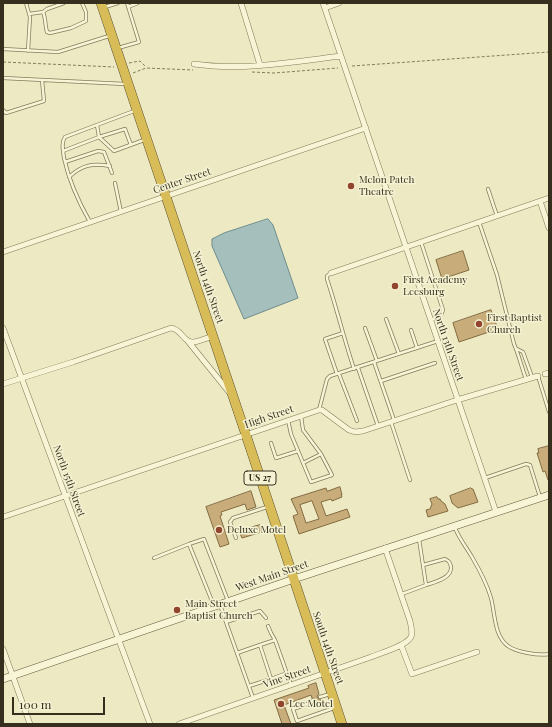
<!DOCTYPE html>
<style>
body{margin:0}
#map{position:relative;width:552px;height:727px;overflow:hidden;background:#ece9c3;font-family:"Playfair Display",serif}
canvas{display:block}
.frame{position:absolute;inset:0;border:4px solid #362f1e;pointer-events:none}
.scale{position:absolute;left:12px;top:697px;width:93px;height:18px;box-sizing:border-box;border:2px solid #362f1e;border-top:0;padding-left:5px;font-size:12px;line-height:14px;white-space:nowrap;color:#362f1e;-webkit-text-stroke:3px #f4f2d2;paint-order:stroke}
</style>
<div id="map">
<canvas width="552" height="727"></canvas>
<div class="frame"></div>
<div class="scale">100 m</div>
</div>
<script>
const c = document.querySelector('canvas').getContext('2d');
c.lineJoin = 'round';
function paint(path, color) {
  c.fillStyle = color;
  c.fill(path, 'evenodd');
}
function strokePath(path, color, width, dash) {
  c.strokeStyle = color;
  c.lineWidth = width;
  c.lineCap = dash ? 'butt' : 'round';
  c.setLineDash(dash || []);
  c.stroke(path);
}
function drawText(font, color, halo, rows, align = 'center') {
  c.font = font + ' "Playfair Display",serif';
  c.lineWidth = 3;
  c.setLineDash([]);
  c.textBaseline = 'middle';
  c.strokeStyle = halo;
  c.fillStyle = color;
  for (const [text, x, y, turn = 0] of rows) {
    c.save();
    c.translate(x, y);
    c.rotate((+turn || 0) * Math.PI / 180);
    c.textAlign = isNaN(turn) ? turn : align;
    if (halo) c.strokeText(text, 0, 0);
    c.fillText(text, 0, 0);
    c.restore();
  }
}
const water = new Path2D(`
 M268,219l5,6 25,73 -54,21 -32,-73v-7l12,-6z`);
const building = new Path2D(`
 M463,251l6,19 -27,9 -6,-19z
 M491,310l7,19 -39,13 -6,-19z
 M549,446v34h-1l-3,-9 -2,1 -6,-19h2l-1,-4z
 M340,487l2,8h-1l1,2 -10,4 -1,-2 -10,3 5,14 21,-7 3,8 -51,17 -6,-18 5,-2 -7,-15 35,-11 1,3zM312,501l7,18 -13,4 -6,-18z
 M471,488l1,1h1l5,13 -20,6 -6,-5 -2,-7z
 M251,491l5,16 -9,3 -2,-6 -24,8 1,3 -2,1 9,28 -9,3 -14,-40z
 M437,497l1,2h2l1,2 4,3 3,7 -20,6 -2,-7 4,-1 2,-5 -2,-5z
 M260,525l2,7 -20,6 -3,-7z
 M316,683l3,11 -2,2 1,2 4,3 -8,2 2,-4 -4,-1 -1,-3 -27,10 7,19h-9l-8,-24 35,-12 -1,-2z`);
const path = new Path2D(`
 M3,62l111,5
 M129,63l11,-2 6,6
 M352,66l197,-14
 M252,72l22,1 64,-5
 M133,73l13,-5 47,2`);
const lane = new Path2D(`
 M26,3l4,14 -2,34
 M105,7l13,-4
 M128,7l10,-4
 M43,12c3,7 2,14 4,20l3,1 21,-5 15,-7v-9l-4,-9
 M29,14l14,-2 4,-3 17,-6
 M118,48l21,-6 -12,-39
 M3,49l55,3 51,-16
 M3,78l122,6
 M3,110l3,3 38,-12 -2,-21
 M97,125l2,12 26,-8 6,16
 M63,151l36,-14 15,14 30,-11
 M65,162l33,-11 6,1 8,21
 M69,177c13,-12 23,-14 41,-11
 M115,183l6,29
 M488,189l9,27
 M90,222c-12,-21 -21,-41 -26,-64 -1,-8 -3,-15 1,-21l69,-26
 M479,222l18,53 17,69c4,8 8,25 12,35
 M421,242l22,68c-1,6 -6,7 -12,10
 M331,273l-4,3v3c10,30 17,60 27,90
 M386,319l13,35
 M365,328l12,33
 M411,330l6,18
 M517,349l6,3 9,25
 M374,362l20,58
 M358,368l20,58
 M337,374l-12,-35 18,-6
 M339,374l18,47
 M538,376l11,36
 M381,381l54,-18
 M319,410l8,-31 3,-3 108,-35
 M288,420l3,14 20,48 21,-7 -11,-21 -18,-24 -2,-14
 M391,422l19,58
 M271,443l5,15 22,-7
 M303,463l18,-9
 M485,478l41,-14 4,1 10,32
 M455,528c4,10 11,19 17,29 7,12 15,27 19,41 4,15 3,38 17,48 8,6 31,10 41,8
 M236,538l-6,-16 3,-4 34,-11
 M154,558l35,-14
 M423,565l22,-6c4,2 5,3 6,8 1,11 -16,15 -25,18
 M402,594l24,-9 -7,-46
 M220,605l33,93
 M214,606l-25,-62 15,-5 24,62
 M226,622l34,-11 6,7
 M268,626l3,7 4,7 16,45
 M260,645l15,-5
 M237,653l23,-8 11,34 -22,7
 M271,679l16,-6
 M320,697l10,-3
 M313,700l-3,3 -17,6 4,12 37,-13`);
const street = new Path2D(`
 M241,3l19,62
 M323,3l173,509
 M325,8l14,-5
 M194,64c48,7 99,-2 147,-8
 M540,201l9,27
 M3,252l363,-124
 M331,273l218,-75
 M3,328l147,396
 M187,340l42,52
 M545,374l4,-1
 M3,384l70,-22 98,-34c11,1 12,15 23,14 6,-1 13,-4 19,-6
 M3,517l316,-107h3l27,20 6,2 8,-1 94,-31 81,-24
 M401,645l11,29 65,-22
 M3,649l27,75
 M179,724l192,-67c10,-4 35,-11 40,-20 2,-4 0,-11 -1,-16l-25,-73`);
const secondary = new Path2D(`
 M3,679l291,-100 255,-84`);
const highway = new Path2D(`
 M101,3l145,432 96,289`);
const markers = [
 [351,186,4,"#91442e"],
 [395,286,4,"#91442e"],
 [479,324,4,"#91442e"],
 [219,530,4,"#91442e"],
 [177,610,4,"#91442e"],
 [281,704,4,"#91442e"]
];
const shields = [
 [260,478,32]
];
const shieldNames = [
 ["US 27",260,478]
];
const poiNames = [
 ["Melon Patch",359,180],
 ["Theatre",359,192],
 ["First Academy",403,280],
 ["Leesburg",403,292],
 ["First Baptist",487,318],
 ["Church",487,330],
 ["Deluxe Motel",227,530],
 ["Main Street",185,604],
 ["Baptist Church",185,616],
 ["Lee Motel",289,704]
];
const streetNames = [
 ["Center Street",182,181,-19],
 ["North 14th Street",208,287,71],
 ["North 13th Street",448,345,71],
 ["High Street",269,417,-19],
 ["North 15th Street",69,481,70],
 ["West Main Street",272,576,-19],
 ["South 14th Street",328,648,71],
 ["Vine Street",287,677,-19]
];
paint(water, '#a5bfbd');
strokePath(water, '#6c8c8c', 1);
paint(building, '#c8ad7b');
strokePath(building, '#836b42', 1);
strokePath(lane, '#857b5b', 4);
strokePath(street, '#857b5b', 6);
strokePath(secondary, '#675c3e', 8);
strokePath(highway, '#53482f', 10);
strokePath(path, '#857b5b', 1, [3, 2]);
strokePath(lane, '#f7f5d6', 2.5);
strokePath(street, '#f7f5d6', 5);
strokePath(secondary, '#f7f5d6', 7);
strokePath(highway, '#d7bc57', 9);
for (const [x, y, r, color] of markers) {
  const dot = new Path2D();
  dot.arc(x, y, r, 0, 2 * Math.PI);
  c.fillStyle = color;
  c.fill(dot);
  strokePath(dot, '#f4f2d2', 1.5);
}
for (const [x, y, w] of shields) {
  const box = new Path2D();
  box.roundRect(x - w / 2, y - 7, w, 14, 3);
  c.fillStyle = '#f4f2d2';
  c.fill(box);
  strokePath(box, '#362f1e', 1);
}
drawText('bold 9px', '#362f1e', null, shieldNames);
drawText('10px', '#362f1e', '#f4f2d2', poiNames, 'left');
drawText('10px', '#362f1e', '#f4f2d2', streetNames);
</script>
